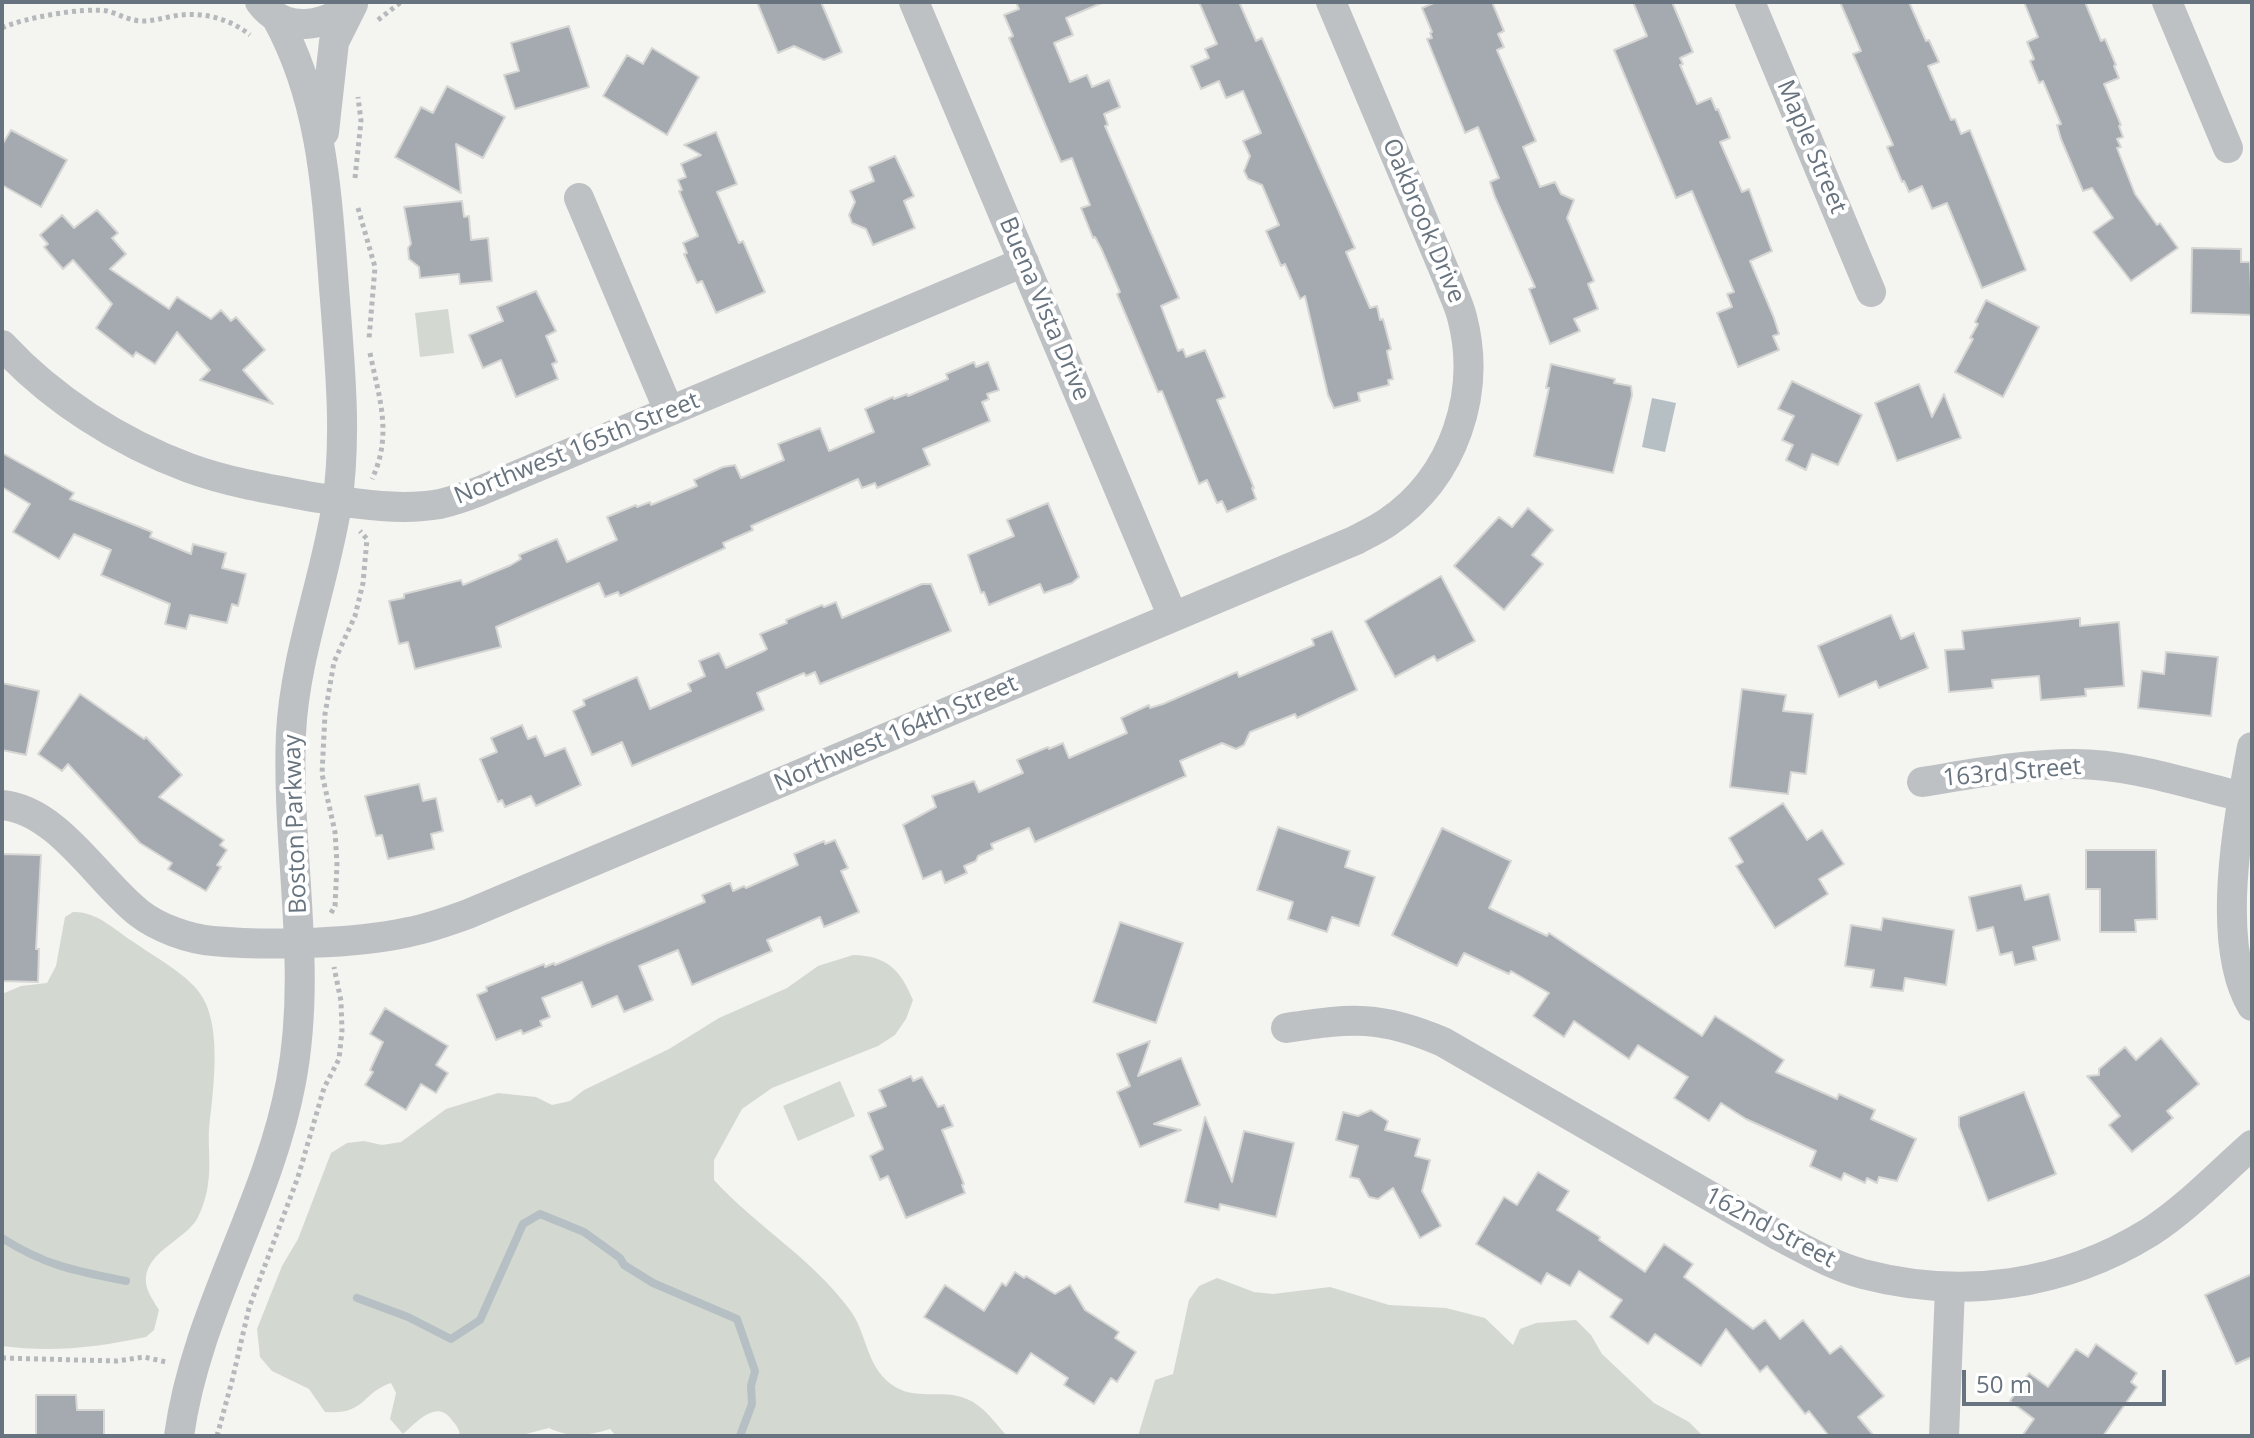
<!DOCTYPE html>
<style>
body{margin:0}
#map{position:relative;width:2254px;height:1438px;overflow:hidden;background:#f4f4f1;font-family:"Open Sans",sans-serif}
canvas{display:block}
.frame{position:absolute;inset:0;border:4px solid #67737e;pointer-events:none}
.scale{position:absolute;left:1962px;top:1370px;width:204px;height:36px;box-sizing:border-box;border:4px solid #67737e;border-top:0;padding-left:10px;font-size:24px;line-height:28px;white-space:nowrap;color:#67737e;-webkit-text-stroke:6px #fff;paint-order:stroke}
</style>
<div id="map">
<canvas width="2254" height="1438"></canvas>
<div class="frame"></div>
<div class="scale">50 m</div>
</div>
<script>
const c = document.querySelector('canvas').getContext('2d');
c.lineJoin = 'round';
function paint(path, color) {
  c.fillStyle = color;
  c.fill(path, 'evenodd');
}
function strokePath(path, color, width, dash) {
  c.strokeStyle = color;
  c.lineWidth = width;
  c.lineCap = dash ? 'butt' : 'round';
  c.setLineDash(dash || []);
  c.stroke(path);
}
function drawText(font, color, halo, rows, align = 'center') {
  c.font = font + ' "Open Sans",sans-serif';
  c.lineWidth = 8;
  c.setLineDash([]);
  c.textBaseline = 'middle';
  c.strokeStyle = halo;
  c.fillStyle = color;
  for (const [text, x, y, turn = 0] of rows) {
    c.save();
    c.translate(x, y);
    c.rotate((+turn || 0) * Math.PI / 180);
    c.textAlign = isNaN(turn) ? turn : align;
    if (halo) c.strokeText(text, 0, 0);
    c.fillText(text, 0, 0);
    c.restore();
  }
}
const green = new Path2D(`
 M448,309l6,44 -34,4 -5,-44z
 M73,912c23,-1 41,17 59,29 21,15 59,35 71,57 19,33 10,94 6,131 -1,18 2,37 -1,55 -1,10 -6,26 -11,35 -13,22 -54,34 -51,64 1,9 8,19 13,27l-5,20 -8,7c-48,10 -94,16 -144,9v-352l19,-8 26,-3 9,-17 9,-49z
 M853,955c34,1 47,14 60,45l-7,19 -11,16 -17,11 -106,42 -30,21 -28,51v20c42,46 99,79 136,130 17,23 16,56 41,74 23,18 51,4 76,15 17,7 28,24 40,37h-391l-6,-7c-22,7 -41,9 -61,-1l-31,8h-58c-1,-8 -4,-11 -9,-17 -15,-20 -35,4 -48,15l-13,-15 6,-26 -5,-10c-30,10 -25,32 -66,29l-16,-23 -37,-18 -12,-14 -3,-28 25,-63 16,-27 33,-86 16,-10 17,-2 18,4 19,-3 45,-33 52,-16 38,4 16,8 18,-4 14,-11 85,-41 50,-31 68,-30 31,-22z
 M840,1081l15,35 -57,25 -15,-35z
 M1217,1278l37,14 19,2 57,-7 59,18 57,3 39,10 28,27 7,-16 16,-6 40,-3 15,15 11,19 52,49 35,19 14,14h-565l17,-56 18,-6 16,-74 10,-14z`);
const water = new Path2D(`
 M1652,398l24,5 -11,49 -23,-5z`);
const stream = new Path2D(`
 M2,1238c44,28 74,33 124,43
 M357,1298l51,19 43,22 29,-19 43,-96 17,-10 44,18 36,26 4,7 29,18 84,36 18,52 -4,15 1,18 -12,32`);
const building = new Path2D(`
 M757,2h64l21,50 -18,8 -30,-14 -16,7z
 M1016,2h88l-38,16 7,17 -19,8 16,39 17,-7 5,12 17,-7 11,27 -16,7 4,11 -3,1 74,172 -18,8 17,45 5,-2 3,8 19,-7 20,47 -8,3 37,88h-2l4,11 -29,13 -5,-11 -5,2 -10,-23 -8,4 -37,-93 -4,1 -41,-98 3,-2 -19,-44 -6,-11 -2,1 -12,-30 9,-3 -18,-47 -11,4 -52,-124 4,-2 -9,-21 15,-6z
 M1199,2h40l17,39 6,-3 93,210 -9,4 24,56 7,-2 3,14 3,-1 8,30 -4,2 6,28 -5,1 1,5 -31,8 2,8 -26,7 -6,-13 -23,-99 -5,3 -15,-35 -4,2 -15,-35 13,-6 -17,-40 -14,-6 -4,-8 6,-15 -7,-15 18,-8 -18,-42 -17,7 -7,-17 -18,8 -10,-23 18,-8 -4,-9 12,-5z
 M1436,2h56l12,29 -6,3 6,13 -7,3 39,91 -13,6 17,40 15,-5 6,12 13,6 -7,18 27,63 -6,3 10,25 -24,10 6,12 -30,13 -21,-55 6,-2 -40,-90 -5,-15 9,-4 -21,-51 -13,6 -38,-94 5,-1 -2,-5 2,-1 -10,-24z
 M1633,2h39l21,50 -13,6 3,6 -3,1 17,39 14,-6 5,12 2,-1 12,29 -10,4 22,50 7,-3 23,62 -22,10 24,57 5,16 -6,2 6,14 -41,17 -21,-54 15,-6 -5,-13 7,-2 -42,-101 -16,7 -62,-148 33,-14z
 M1840,2h69l17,39 3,-1 10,22 -11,4 23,54 4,-1 6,15 9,-4 56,140 -44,18 -35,-85 -15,6 -10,-23 -13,6 -5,-11 -2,1 -15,-35 6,-2 -40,-91 8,-3z
 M2024,2h61l16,39 4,-2 11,26 -2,1 5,12 -15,6 17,41 -2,1 4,11 -6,2 4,8 -4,1 18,46 22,31 3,-2 18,25 -47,33 -38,-49 20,-14 -21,-30 -9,3 -22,-52 -4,-14 4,-1 -18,-43 -4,2 -9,-22 4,-2 -7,-17 11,-5z
 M569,26l20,61 -74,22 -11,-34 15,-4 -8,-28z
 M652,48l47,29 -32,58 -64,-39 24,-41 16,9z
 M447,86l58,31 -22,41 -27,-14 5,49 -66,-36 26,-50 12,6z
 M11,130l56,30 -26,47 -39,-22v-40z
 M716,132l21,52 -20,8 22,51 4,-2 22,51 -49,21 -14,-32 -5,2 -13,-29 3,-1 -4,-10 15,-7 -19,-45 3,-1 -4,-10 8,-3 -5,-13 20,-9 -17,-10z
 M895,156l19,40 -10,5 11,27 -42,17 -7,-16 -14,-6 -3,-8 6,-13 -5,-11 24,-10 -5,-14z
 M462,201l2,16 5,-1 2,24 17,-2 4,43 -32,3 -1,-10 -39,4 -1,-11 -10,-8 -1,-11 3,-4 -7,-37z
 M97,210l21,23 -6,5 14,16 -16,15 59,40 8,-12 34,22 10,-9 10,11 5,-4 29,33 -22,20 30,34 -73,-24 10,-10 -33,-38 -22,32 -19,-12 -3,5 -37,-29 16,-24 -39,-44 -10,9 -19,-22 4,-3 -8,-9 22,-20 12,13z
 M2192,248l49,1v13h9l2,53 -61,-2z
 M536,291l20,40 -10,5 11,26 -5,2 6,15 -42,18 -15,-37 -18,8 -14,-33 34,-14 -6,-14z
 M1986,300l53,27 -36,70 -48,-25 18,-33 -3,-1 8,-14 -3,-2z
 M974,362l2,5 12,-5 11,28 -12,4 2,5 -7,3 8,19 -67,28 7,16 -53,23 -2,-5 -13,5 -4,-9 -107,47 2,4 -30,13 2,5 -105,48 -2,-4 -13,5 -6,-14 -103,44 5,20 -86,22 -7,-27 -9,2 -10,-43 15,-3v-4l57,-14 2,5 48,-20 10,-6 -2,-4 38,-16 10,23 50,-22 -10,-23 29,-12 1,2 13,-5 1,3 46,-19 -3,-6 29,-13 12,-2 6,13 43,-18 -6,-16 42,-16 9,23 45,-19 -9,-23 28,-12 1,2 13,-5 1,2 40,-17 -2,-5z
 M1551,364l64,15 -1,4 17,3 1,9 -19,78 -79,-17 15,-68h-3z
 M1792,381l70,34 -24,50 -26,-11 -6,16 -20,-10 7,-15 -11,-5 12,-24 -16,-7z
 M1919,384l13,33 12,-23 17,44 -64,23 -22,-58z
 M2,453l72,40 -4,6 82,33 -2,5 41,17 2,-10 33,9 -4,15 24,6 -8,32 -6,-2 -5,19 -37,-8 -4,14 -21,-5 5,-20 -69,-29 10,-25 -37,-16 -15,25 -46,-27 17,-28 -28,-17z
 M1048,503l31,74 -7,6 -28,10 -4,-9 -51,21 -5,-13 -3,1 -13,-38 46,-19 -7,-16z
 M1528,508l25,22 -21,25 11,9 -39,46 -50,-44 45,-49 13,10z
 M1441,576l34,65 -38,20 -3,-5 -39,21 -30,-56z
 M922,584h9l20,47 -131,53 -5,-12 -9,4 -2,-3 -47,20 7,17 -132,56 -10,-24 -30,13 -19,-44 12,-6 -2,-5 54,-23 13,32 41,-18 -3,-7 17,-8 -6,-15 20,-8 7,15 38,-17 3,-2 -7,-15 27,-11 -1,-3 36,-15 2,2 12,-5 6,16z
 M1891,615l10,24 13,-6 14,35 -49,20 -3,-7 -37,16 -21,-51z
 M2080,618v8l39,-4 5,64 -39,3 1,7 -45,4 -2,-24 -47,4 1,8 -44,4 -4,-42 19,-1 -2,-18z
 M1332,631l25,59 -60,28 -2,-4 -45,18 -6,13 -8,4 -14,-6 -42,18 6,15 -151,66 -6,-14 -38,16 2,5 -15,7 -2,5 -12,5 3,7 -22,10 -4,-12 -18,8 -20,-54 33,-18 -4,-11 42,-15 5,11 44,-19 -6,-13 31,-13 1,2 14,-6 6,15 58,-25 -6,-15 28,-13 1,3 13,-4 74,-32 2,5 14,-6 61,-26 -2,-6z
 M2166,652l52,5 -7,59 -73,-8 4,-37 22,3z
 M2,683l37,8 -13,64 -24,-5z
 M1742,689l44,6 -3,16 30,3 -7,60 -15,-2 -3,22 -58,-7z
 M80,694l64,45 2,-2 36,38 -23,22 65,43 -4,5 7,5 -10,15 4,2 -15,24 -38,-22 4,-6 -32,-20 -72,-79 -6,7 -24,-17z
 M522,725l6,14 8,-3 9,20 20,-8 16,37 -45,21 -5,-10 -26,11 -3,-7 -4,2 -18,-43 17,-7 -6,-14z
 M419,784l4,17 13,-3 7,33 -12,3 3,15 -46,10 -6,-24 -6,1 -11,-40z
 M1783,803l24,37 15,-10 22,34 -25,15 9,15 -53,34 -39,-62 7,-4 -14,-24z
 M1278,827l72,24 -5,16 30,10 -16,49 -27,-9 -5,15 -39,-13 5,-17 -36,-12z
 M1442,828l69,33 -22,47 58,28 2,-3 153,103 13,-20 69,44 -8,12 61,27 2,-5 36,16 -4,9 45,20 -19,42 -18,-4 -2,6 -10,-5 -2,5 -21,-10 -3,7 -31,-14 6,-15 -70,-32 -25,-16 -12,18 -35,-23 14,-21 -50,-32 -9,14 -55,-38 -10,16 -31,-21 16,-23 -38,-22 -2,3 -45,-21 -7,13 -65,-31z
 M835,840l13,28 -7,3 18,41 -35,15 -4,-10 -53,23 5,11 -80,34 -14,-35 -39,16 14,34 -29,12 -7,-16 -25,11 -10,-25 -40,16 8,19 -10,4 2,5 -19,8 -2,-4 -25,10 -19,-45 10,-4 -1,-4 58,-23 1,3 9,-4 1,2 150,-63 -3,-7 28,-12 3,8 11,-5 2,2 52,-23 -4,-11 30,-13 1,3z
 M2086,850h70l1,69 -22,1 1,12h-36v-43h-14z
 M2,854l39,1 -5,94h3l-1,33 -36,-1z
 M2021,885l4,15 24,-6 11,46 -27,7 3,13 -21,5 -3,-13 -12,3 -7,-28 -16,4 -8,-34z
 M1883,918l71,12 -8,55 -41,-7 -2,13 -32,-4 3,-17 -29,-4 6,-41 30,5z
 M1120,922l63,21 -27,80 -63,-21z
 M385,1008l63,38 -12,19 12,8 -12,20 -15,-9 -15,26 -41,-25 8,-13 -3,-2 13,-28 -13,-8z
 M2161,1038l38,46 -32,27 6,7 -41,34 -23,-27 11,-9 -33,-40 12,-1v-6l26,-22 11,13z
 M1150,1041l-12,35 43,-18 19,47 -46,19 27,6 -41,17 -23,-55 13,-6 -13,-32z
 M911,1076l2,5 9,-4 16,30 6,-2 9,21 -11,4 22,54 -2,1 3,8 -59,25 -18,-42 -8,4 -10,-24 13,-7 -15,-36 18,-7 -7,-16z
 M2024,1092l32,82 -68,27 -29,-75v-9z
 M1371,1110l17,11 -3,9 35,9 -5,17 15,4 -8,31 19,35 -21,12 -27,-50 -15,11 -9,-2 -10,-18 -9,-2 8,-31 -22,-6 7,-28 15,4z
 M1205,1117l27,65 12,-51 50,12 -18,74 -56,-13 -1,6 -34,-8z
 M1538,1172l31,19 -12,19 43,27 -1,3 46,32 19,-28 29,20 -9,13 69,52 12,-9 15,19 23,-19 27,34 11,-8 43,50 -26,21 16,19h-45l-20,-25 -4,3 -38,-48 -7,6 -34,-43 -25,37 -46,-32 -7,10 -38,-27 12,-17 -43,-29 -9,15 -23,-13 -6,11 -65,-40 28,-47 13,8z
 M1015,1272l9,6 2,-2 29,18 15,-9 15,25 34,22 -4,6 21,14 -19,30 -6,-4 -17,26 -30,-19 4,-7 -37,-25 -14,21 -93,-57 21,-32 39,26 18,-28 4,3z
 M2252,1274v83l-16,7 -31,-69z
 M2096,1344l41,29 -6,9 6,5 -34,49h-81l12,-17 -24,-18 19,-28 19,14 28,-38 12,8z
 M36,1395h40l1,15h27v26h-68z`);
const path = new Path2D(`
 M378,20l23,-18
 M2,28c21,-10 81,-21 105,-17 12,3 23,10 36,10 10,0 20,-3 31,-5 27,-5 55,2 76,19
 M355,178l6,-57 -3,-24
 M358,208l17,59 -6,72
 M370,353c9,45 23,81 2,126
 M331,913l4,-7 2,-42 -2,-32 -13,-58 3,-60 9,-52 21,-46 8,-33 4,-44 -7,-8
 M2,1358l115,3 27,-4 22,5
 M217,1436l15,-55 17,-73 49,-131 26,-89 15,-29 3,-28 -1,-30 -7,-34`);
const minor = new Path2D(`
 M260,2c25,33 65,25 93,2
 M914,2l259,615
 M1750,2l121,290
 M2167,2l61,146
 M324,132l10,-90 19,-38
 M579,198l90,213
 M2,345c50,54 117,97 187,123 41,15 86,22 130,30 39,6 81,13 121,6 13,-3 27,-8 40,-13l544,-229
 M2252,747c-13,69 -38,196 0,259
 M1922,782c50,-8 101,-18 152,-18 57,0 114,20 169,33
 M2,805c56,5 96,76 137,108 19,15 50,26 74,28 55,5 143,3 196,-9 20,-4 40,-11 59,-18l888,-374c11,-6 22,-11 32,-18 66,-45 94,-129 74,-205 -3,-12 -9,-24 -13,-35l-118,-280
 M1286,1028c66,-10 94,-13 157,14l336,194c27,14 54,30 84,38 99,26 200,12 287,-42 37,-24 69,-58 102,-87
 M179,1436c17,-125 89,-231 112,-354 22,-116 -5,-232 0,-349 4,-78 34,-153 46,-229 10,-68 3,-136 -2,-204 -8,-98 -10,-195 -59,-283
 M1944,1436l6,-148`);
const streetNames = [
 ["Maple Street",1811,147,67],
 ["Oakbrook Drive",1423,221,67],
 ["Buena Vista Drive",1044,309,67],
 ["Northwest 165th Street",577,449,-22],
 ["Northwest 164th Street",896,734,-23],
 ["163rd Street",2012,773,-5],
 ["Boston Parkway",296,824,-92],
 ["162nd Street",1770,1228,28]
];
paint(green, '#d3d9d1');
paint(water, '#b6bfc3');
strokePath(stream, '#b6bfc3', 8);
paint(building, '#a4aaaf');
strokePath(building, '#d6d6d4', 2);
strokePath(path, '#b6b9bb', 5, [4, 4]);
strokePath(minor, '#bec1c4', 30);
drawText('24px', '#67737e', '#fff', streetNames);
</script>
